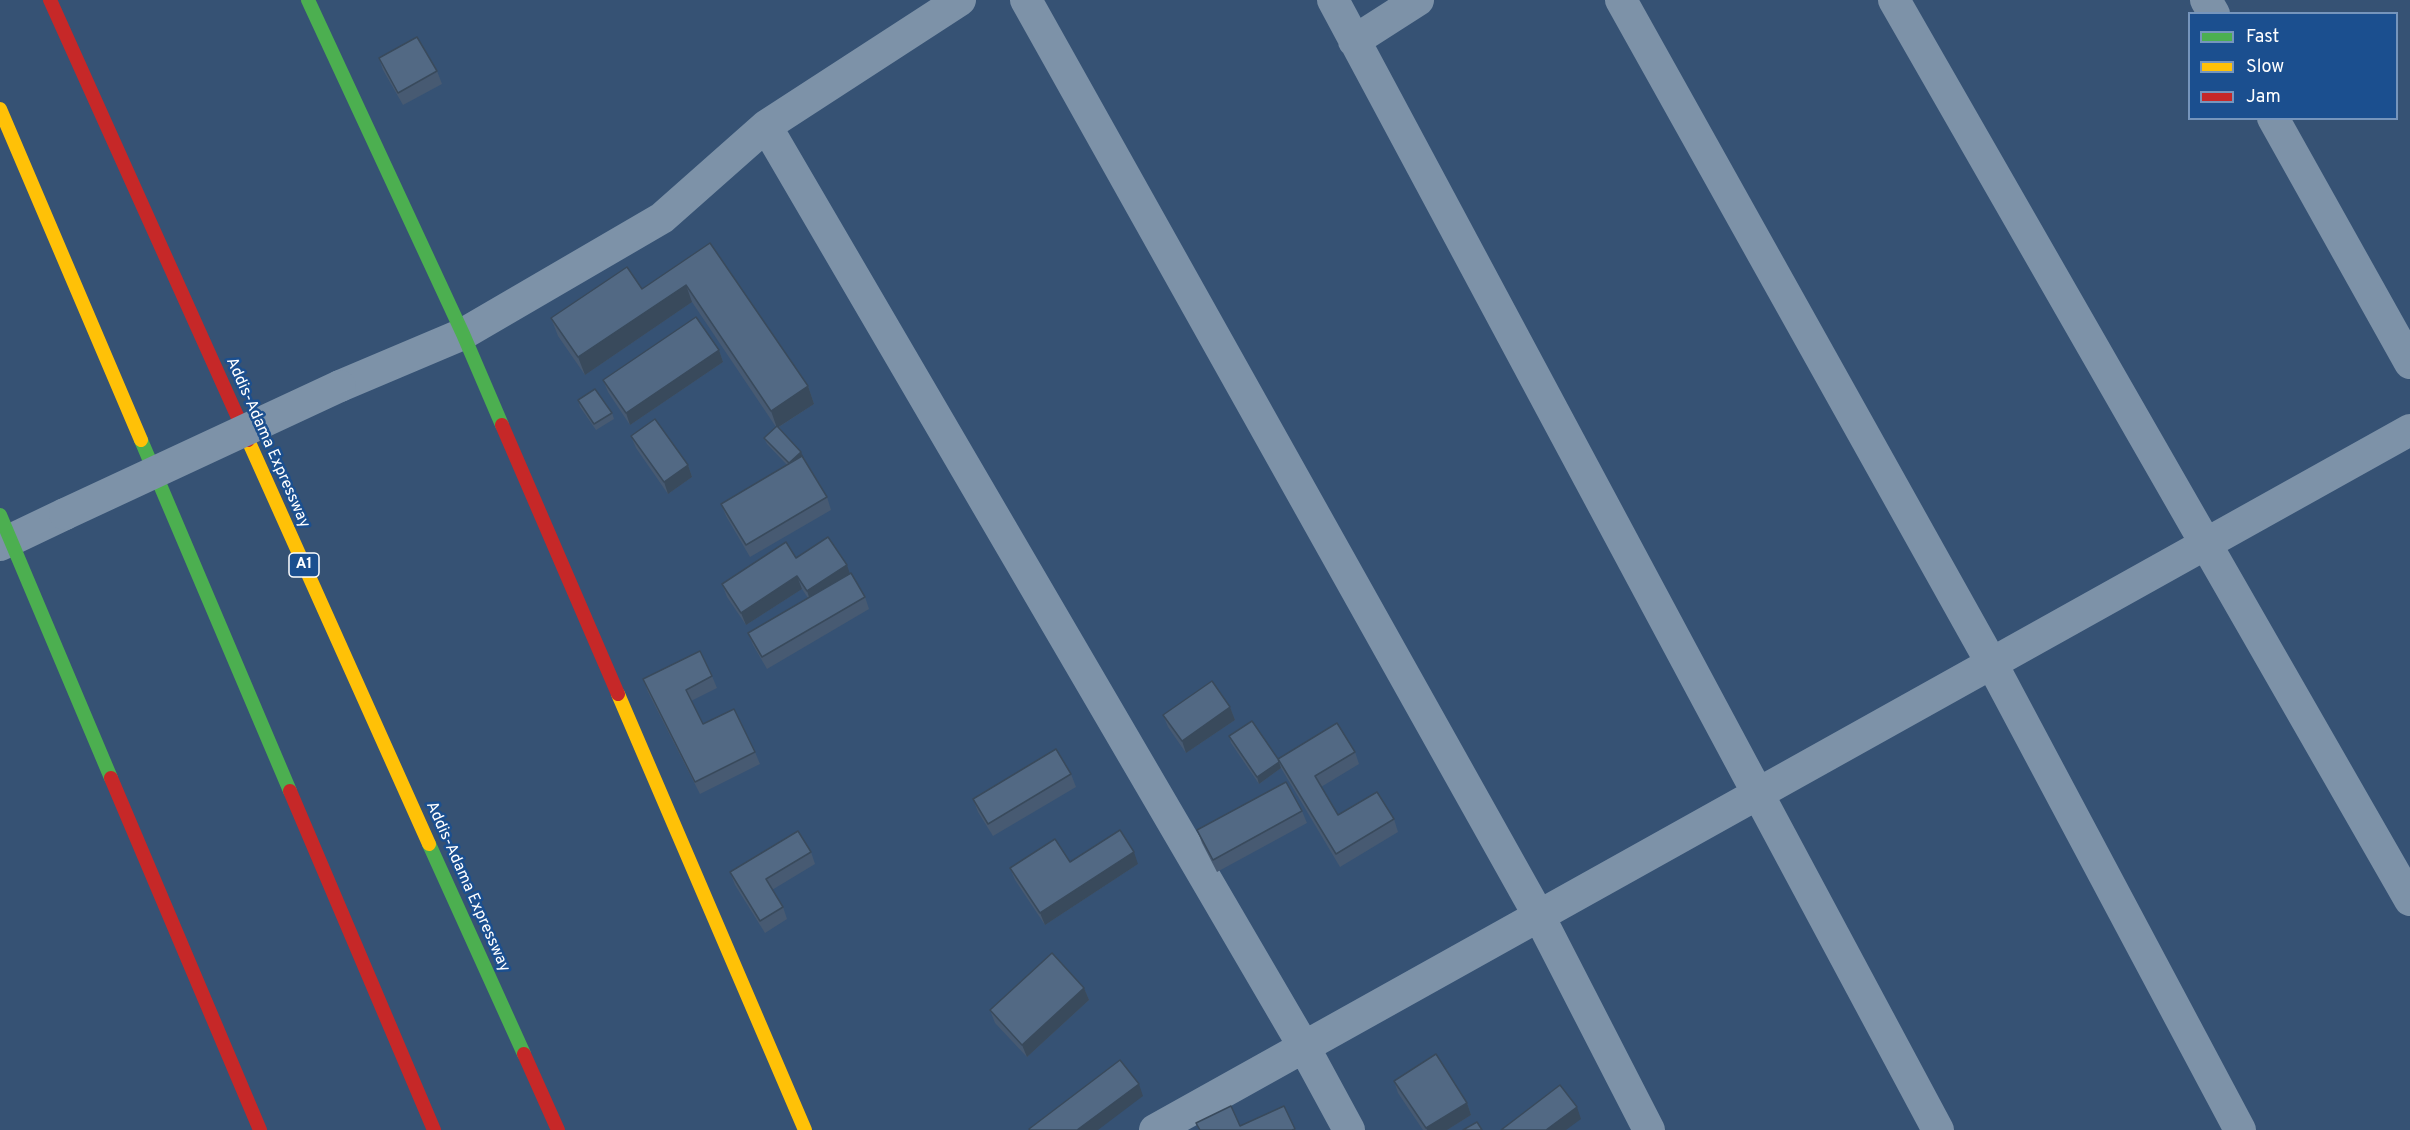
<!DOCTYPE html>
<style>
body{margin:0}
#map{position:relative;width:2410px;height:1130px;overflow:hidden;background:#365274;font-family:Overpass,sans-serif}
canvas{display:block}
.legend{position:absolute;left:2188px;top:12px;width:210px;height:108px;box-sizing:border-box;background:#1b4f8f;border:2px solid #7695bc;margin:0;padding:8px 10px;list-style:none;font-size:18px;color:#fff}
.legend li{display:flex;align-items:center;gap:12px;height:30px}
.legend b{width:30px;border:2px solid #7695bc}
</style>
<div id="map">
<canvas width="2410" height="1130"></canvas>
<ul class="legend">
<li><b style="height:8px;background:#4caf50"></b>Fast</li>
<li><b style="height:8px;background:#ffc107"></b>Slow</li>
<li><b style="height:8px;background:#c62828"></b>Jam</li>
</ul>
</div>
<script>
const c = document.querySelector('canvas').getContext('2d');
c.lineJoin = 'round';
function strokePath(path, color, width, dash) {
  c.strokeStyle = color;
  c.lineWidth = width;
  c.lineCap = dash ? 'butt' : 'round';
  c.setLineDash(dash || []);
  c.stroke(path);
}
function paint(path, color) {
  c.fillStyle = color;
  c.fill(path, 'evenodd');
}
function drawText(font, color, halo, rows, align = 'center') {
  c.font = font + ' Overpass,sans-serif';
  c.lineWidth = 5;
  c.setLineDash([]);
  c.textBaseline = 'middle';
  c.strokeStyle = halo;
  c.fillStyle = color;
  for (const [text, x, y, turn = 0] of rows) {
    c.save();
    c.translate(x, y);
    c.rotate((+turn || 0) * Math.PI / 180);
    c.textAlign = isNaN(turn) ? turn : align;
    if (halo) c.strokeText(text, 0, 0);
    c.fillText(text, 0, 0);
    c.restore();
  }
}
const street = new Path2D(`
 M1026,0l513,916 110,214
 M1333,0l605,1130
 M1621,0l371,664 248,466
 M1894,0l516,900
 M2206,0l8,14
 M1354,41l64,-41
 M2273,118l137,245
 M766,126l538,921 45,83
 M340,386l123,-52 199,-116 104,-92 194,-126
 M0,545l65,-31
 M1155,1130l1255,-700`);
const fast = new Path2D(`
 M308,0l155,334 39,91
 M141,440l149,351
 M0,515l111,263
 M429,844l95,210`);
const slow = new Path2D(`
 M0,109l141,331
 M248,440l181,404
 M618,694l187,436`);
const jam = new Path2D(`
 M50,0l198,440
 M502,425l116,269
 M111,778l149,352
 M290,791l144,339
 M524,1054l34,76`);
const streetBridge = new Path2D(`
 M65,514l275,-128`);
const wall = new Path2D(`
 M379,58l58,13 5,13 -39,21 -20,-35z
 M710,243l98,143 6,18 -35,23 25,31 23,39 4,13 -81,47 -24,-41 -5,-12 66,-39 -20,-21 -3,-6 12,-11 -84,-125 -107,73 -27,-39 -7,-18 91,-29z
 M719,350l4,12 -93,63 -22,-33 -5,-12z
 M578,400l34,13 2,6 -18,11 -16,-23z
 M631,436l57,29 4,12 -24,17 -32,-46z
 M796,558l54,16 15,23 4,12 -102,60 -14,-24 -5,-12 60,-35 -6,-9 -56,36 -19,-28 -5,-13z
 M712,676l5,12 -26,13 12,23 52,28 5,12 -60,30 -52,-102 -5,-13z
 M1230,707l5,13 -49,33 -18,-26 -5,-12z
 M1229,736l49,23 77,-7 4,12 -38,23 17,28 56,4 4,13 -58,35 -59,-99 -22,16 -28,-41z
 M1071,774l5,13 -83,49 -15,-24 -5,-13z
 M1302,811l5,12 -90,49 -15,-29 -5,-13z
 M811,852l4,12 -43,26 11,17 4,12 -22,14 -30,-48 -5,-13z
 M1070,862l68,2 -93,61 -30,-45 -5,-12z
 M1084,988l5,12 -62,57 -32,-34 -5,-13z
 M1394,1081l73,22 4,12 -24,15h-24l-25,-37z`);
const shadedWall = new Path2D(`
 M686,285l6,17 -107,73 -7,-18z
 M719,350l4,12 -93,63 -4,-12z
 M808,386l6,18 -37,24 -6,-17z
 M801,452l3,6 -15,5z
 M688,465l4,12 -24,17 -4,-12z
 M847,565l4,12 -40,26 -4,-12z
 M797,576l5,13 -56,36 -5,-12z
 M1230,707l5,13 -49,33 -4,-12z
 M1279,762l2,6 -22,16 -2,-7z
 M1134,852l4,12 -93,61 -5,-12z
 M1084,988l5,12 -62,57 -5,-12z
 M1139,1084l4,12 -45,34h-21z
 M1467,1103l4,12 -24,15h-20l-1,-2z
 M1577,1107l4,12 -15,11h-20z`);
const building = new Path2D(`
 M417,37l20,34 -39,22 -19,-35z
 M710,243l98,143 -37,25 -85,-126 -108,72 -27,-39 76,-51 15,22z
 M696,317l23,33 -93,63 -23,-33z
 M595,389l17,24 -18,11 -16,-24z
 M655,419l33,46 -24,17 -33,-46z
 M777,426l24,26 -12,11 -25,-25z
 M802,456l25,41 -81,48 -25,-41z
 M828,537l19,28 -40,26 -10,-15 -56,37 -19,-29 64,-42 10,16z
 M851,573l14,24 -103,60 -14,-24z
 M700,651l12,25 -26,14 17,34 31,-15 21,43 -60,30 -52,-103z
 M1212,681l18,26 -48,34 -19,-26z
 M1252,721l26,38 1,3 -22,15 -28,-41z
 M1337,723l18,29 -40,24 23,39 39,-23 17,27 -58,35 -58,-95z
 M1056,749l15,25 -83,50 -15,-25z
 M1286,782l16,29 -89,49 -16,-30z
 M1120,830l14,22 -94,61 -30,-45 45,-29 15,23z
 M798,831l13,21 -45,27 17,28 -23,14 -30,-49z
 M1052,953l32,35 -62,57 -32,-35z
 M1436,1054l31,49 -41,25 -32,-47z
 M1120,1060l19,24 -62,46h-47l-1,-1z
 M1560,1085l17,22 -31,23h-45z
 M1231,1106l9,20 44,-20 11,23 -3,1h-92l-4,-7z
 M1477,1122l5,8h-19z`);
const shields = [
 [304,565,30]
];
const shieldNames = [
 ["A1",304,565]
];
const streetNames = [
 ["Addis-Adama Expressway",267,443,66],
 ["Addis-Adama Expressway",467,887,66]
];
strokePath(street, '#7d92a8', 32);
strokePath(fast, '#4caf50', 14);
strokePath(slow, '#ffc107', 14);
strokePath(jam, '#c62828', 14);
strokePath(streetBridge, '#7d92a8', 32);
paint(wall, '#475a72');
paint(shadedWall, '#394a5c');
paint(building, '#526984');
strokePath(building, '#394a5c', 1.5);
for (const [x, y, w] of shields) {
  const box = new Path2D();
  box.roundRect(x - w / 2, y - 12, w, 24, 4.5);
  c.fillStyle = '#1b4f8f';
  c.fill(box);
  strokePath(box, '#fff', 1.5);
}
drawText('bold 15px', '#fff', null, shieldNames);
drawText('16px', '#fff', '#1b4f8f', streetNames);
</script>
